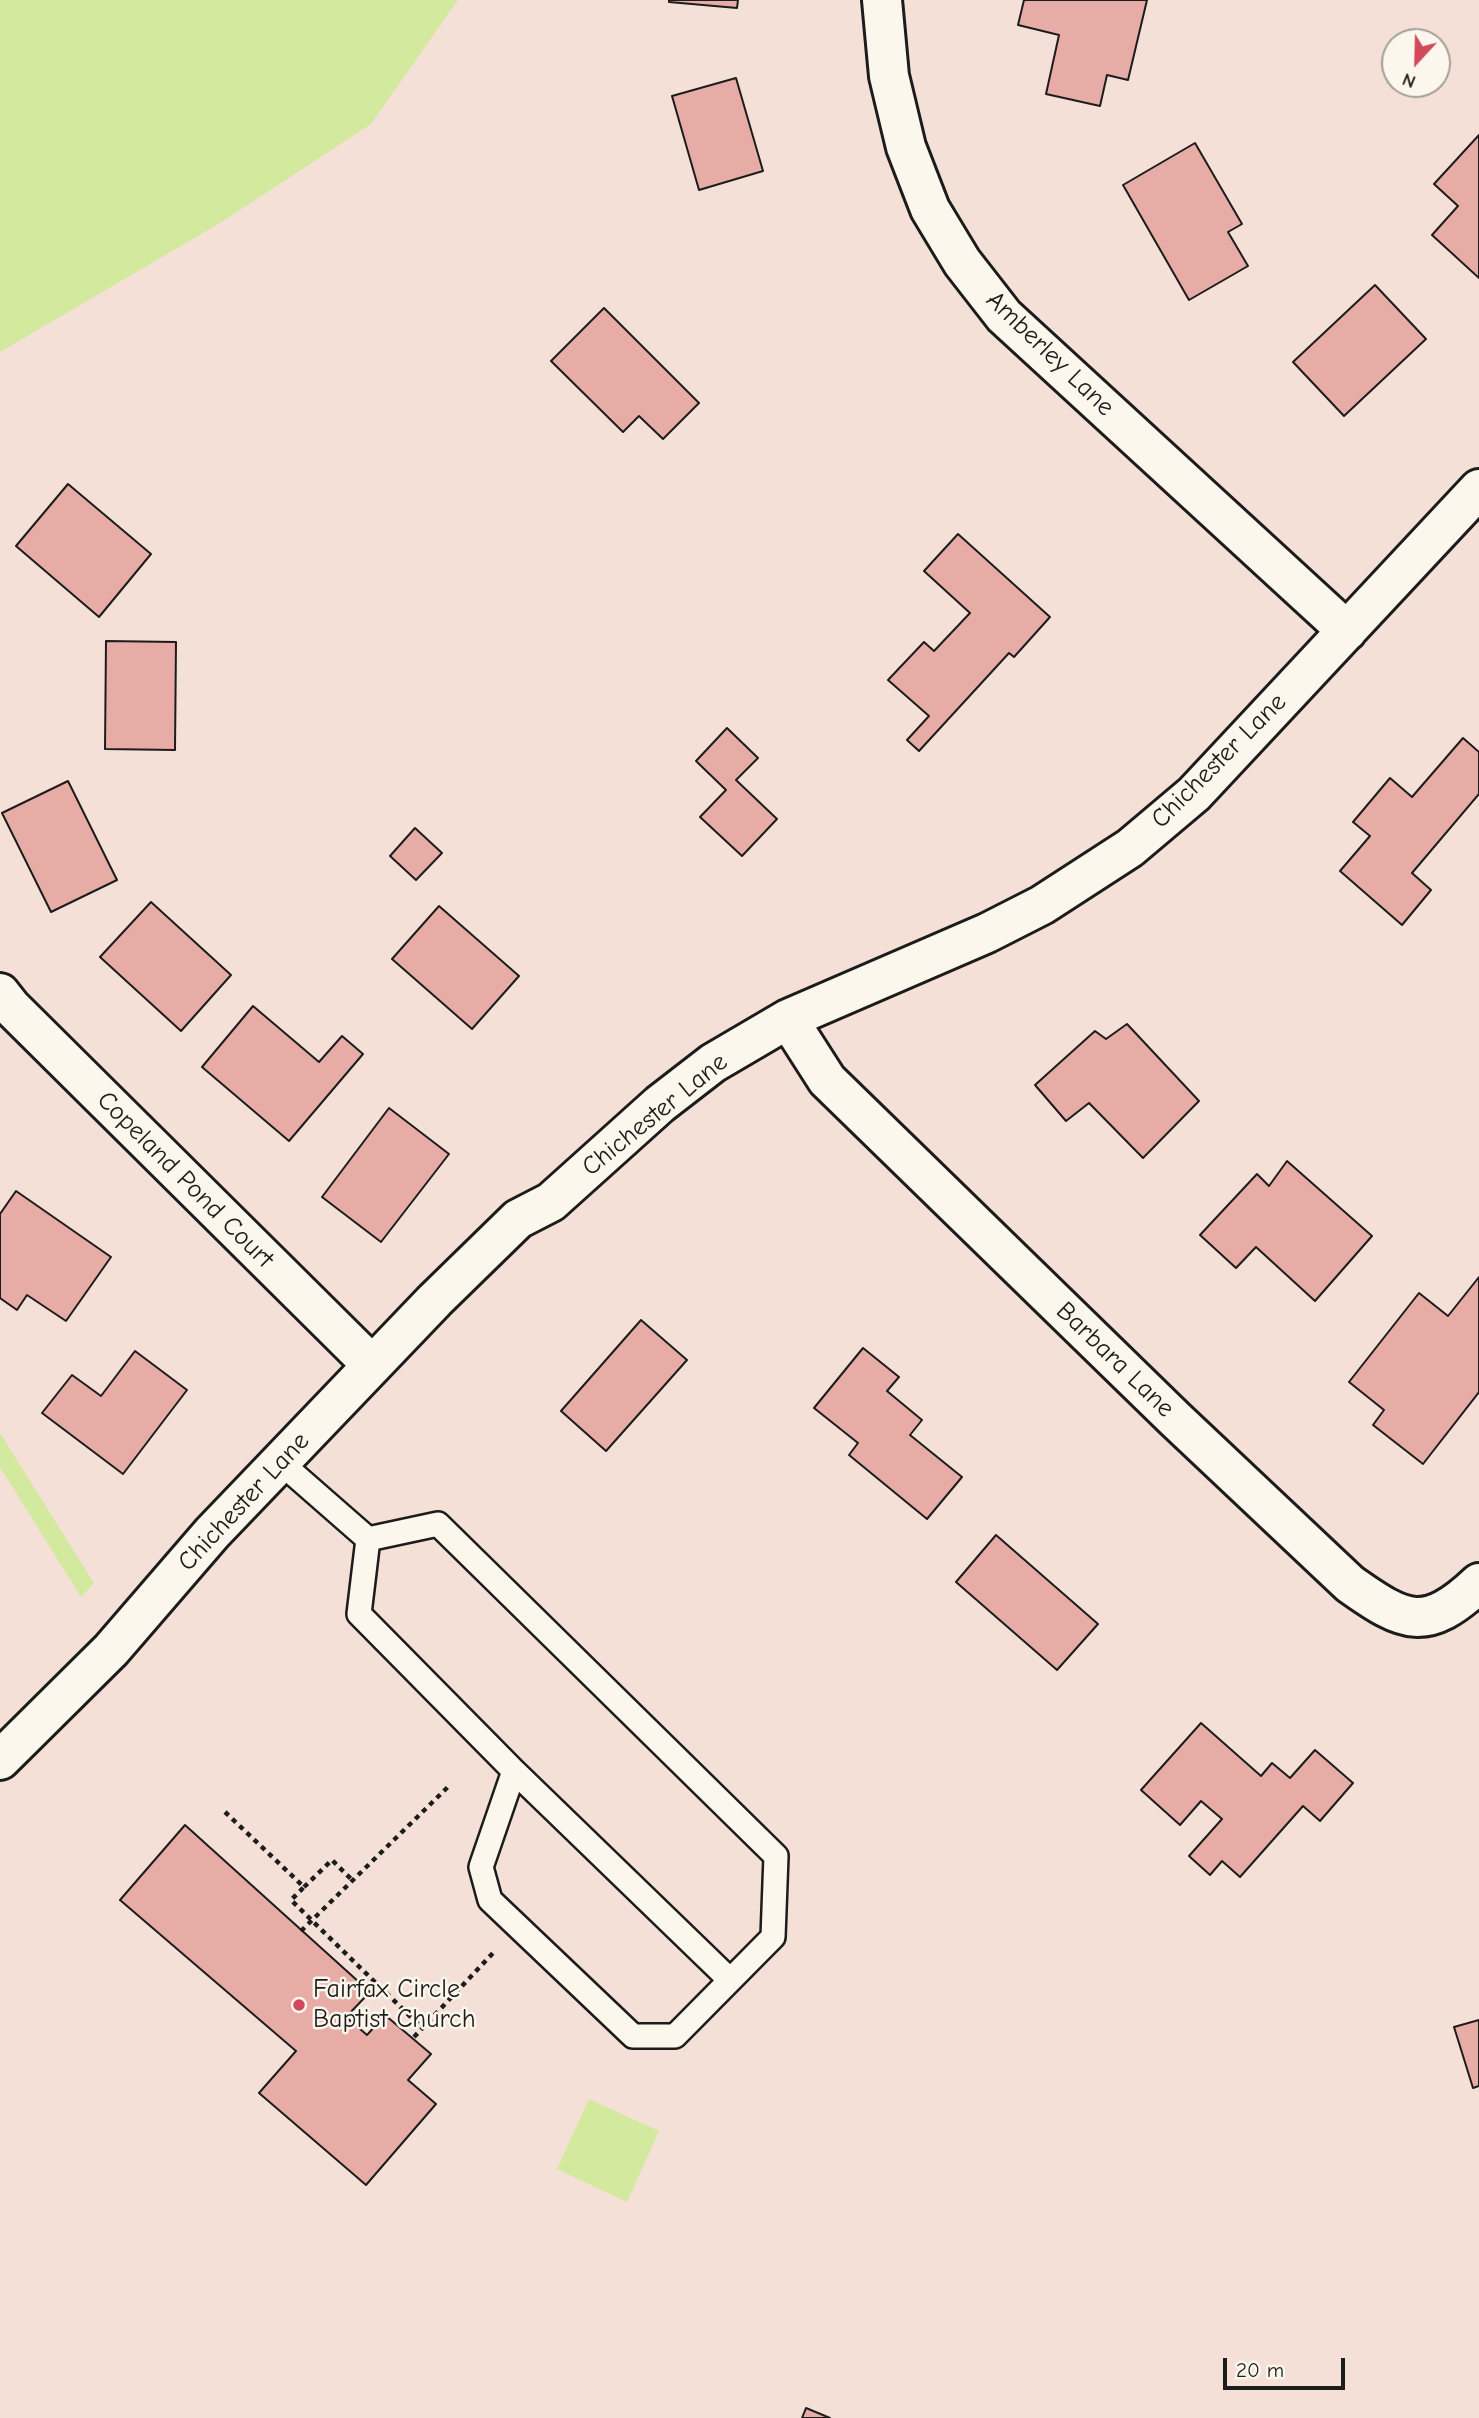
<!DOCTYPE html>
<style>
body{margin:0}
#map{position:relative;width:1479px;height:2418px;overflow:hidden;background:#f5e0d7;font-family:"Comic Neue",sans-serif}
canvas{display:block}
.north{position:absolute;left:1381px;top:28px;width:70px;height:70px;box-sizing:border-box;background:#fbf7ec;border:2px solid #a29f99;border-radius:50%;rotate:202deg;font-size:19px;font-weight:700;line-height:28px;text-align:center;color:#1c1c1c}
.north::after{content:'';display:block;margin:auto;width:24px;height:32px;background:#d1495b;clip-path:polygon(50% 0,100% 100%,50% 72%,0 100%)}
.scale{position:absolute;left:1223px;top:2358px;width:122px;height:32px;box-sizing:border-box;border:4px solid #1c1c1c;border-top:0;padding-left:9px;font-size:21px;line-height:24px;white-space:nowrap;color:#1c1c1c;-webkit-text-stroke:5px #fbf7ec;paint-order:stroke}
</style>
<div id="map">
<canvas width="1479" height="2418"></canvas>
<div class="north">N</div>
<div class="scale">20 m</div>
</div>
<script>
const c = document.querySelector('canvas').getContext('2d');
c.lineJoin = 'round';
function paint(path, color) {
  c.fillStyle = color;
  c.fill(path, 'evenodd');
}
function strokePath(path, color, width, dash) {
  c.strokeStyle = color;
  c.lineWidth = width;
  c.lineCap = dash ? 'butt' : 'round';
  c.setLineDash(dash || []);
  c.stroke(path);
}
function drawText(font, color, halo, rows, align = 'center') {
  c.font = font + ' "Comic Neue",sans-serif';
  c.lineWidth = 5;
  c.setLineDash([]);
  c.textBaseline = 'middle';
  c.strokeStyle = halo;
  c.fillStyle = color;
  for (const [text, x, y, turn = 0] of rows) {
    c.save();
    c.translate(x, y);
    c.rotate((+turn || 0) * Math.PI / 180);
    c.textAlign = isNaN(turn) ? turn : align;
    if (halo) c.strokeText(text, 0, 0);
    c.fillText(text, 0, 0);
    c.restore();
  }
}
const green = new Path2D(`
 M0,0h458l-87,124 -151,99 -220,129z
 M0,1433l94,150 -13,14 -81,-130z
 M589,2099l70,32 -32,71 -70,-33z`);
const building = new Path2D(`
 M669,0h69l-1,8 -68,-6z
 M1024,0h123l-19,80 -21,-5 -7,31 -54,-12 13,-59 -41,-10z
 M736,78l27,93 -64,19 -27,-94z
 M1479,135v143l-47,-43 26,-29 -24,-22z
 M1195,143l47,81 -14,8 20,34 -59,34 -66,-115z
 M1375,285l51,54 -82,77 -51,-54z
 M604,308l95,95 -36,36 -24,-23 -16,16 -72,-71z
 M68,484l83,70 -52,63 -83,-71z
 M958,534l92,83 -36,40 -5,-4 -90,98 -12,-11 22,-24 -41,-36 36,-38 10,9 36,-38 -46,-42z
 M106,641l70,1 -1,108 -70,-1z
 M727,728l31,30 -22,22 41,39 -35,37 -42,-39 26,-27 -30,-29z
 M1463,738l16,14v42l-67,79 19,17 -29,35 -62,-54 30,-35 -17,-14 37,-44 22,19z
 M68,781l49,99 -66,32 -49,-99z
 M415,828l27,25 -26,27 -26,-24z
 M151,902l80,73 -50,56 -81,-74z
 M439,906l80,70 -47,53 -80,-70z
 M253,1006l66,56 23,-26 21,18 -74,87 -87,-74z
 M1127,1024l72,77 -56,57 -54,-55 -23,18 -31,-36 60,-54 11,8z
 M389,1108l60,46 -68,88 -59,-45z
 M1287,1161l85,75 -57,65 -59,-54 -20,21 -36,-33 57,-61 12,12z
 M16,1191l95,66 -45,64 -39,-26 -10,15 -17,-12v-84z
 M1479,1277v115l-56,72 -50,-39 11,-15 -35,-28 70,-89 29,23z
 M641,1320l46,40 -81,91 -45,-40z
 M863,1348l36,29 -12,14 35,29 -12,15 52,42 -35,42 -78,-64 9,-12 -44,-35z
 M135,1351l52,39 -64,84 -81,-61 30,-38 29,21z
 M996,1535l102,89 -41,46 -101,-88z
 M1201,1723l60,53 11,-13 18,15 25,-28 38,33 -33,38 -17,-15 -63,71 -18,-16 -12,14 -21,-19 33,-37 -21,-18 -21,24 -39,-35z
 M185,1825l185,167 -24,25 21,18 18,-20 46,39 -23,26 28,24 -70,81 -107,-92 37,-42 -176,-151z
 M1479,2020v66l-6,2 -19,-61z
 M806,2408l24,10h-28z`);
const path = new Path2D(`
 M225,1812l79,75 -13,13 131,128
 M304,1887l28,-27 20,20
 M301,1931l150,-147
 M414,2037l79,-84`);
const service = new Path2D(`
 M280,1462l88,77 -9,75 155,157 -33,96 9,33 143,136h42l98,-99 3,-81 -338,-332 -70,15
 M514,1771l216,209`);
const minor = new Path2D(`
 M882,0l7,76 17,71 24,62 32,53 42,54 343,315
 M0,993l11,14 361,358
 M788,1019l39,61 348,339 175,165c55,39 76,49 129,-1
 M0,1760l111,-110 101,-117 68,-71 155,-162 83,-81 33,-17 109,-98 53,-41 75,-44 199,-86 55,-28 88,-57 64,-54 285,-305`);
const markers = [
 [299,2005,7,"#d1495b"]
];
const streetNames = [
 ["Amberley Lane",1050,354,44],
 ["Chichester Lane",1219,761,-45],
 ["Chichester Lane",655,1115,-39],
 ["Copeland Pond Court",185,1180,45],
 ["Barbara Lane",1115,1360,44],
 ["Chichester Lane",244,1502,-47]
];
const poiNames = [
 ["Fairfax Circle",313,1990],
 ["Baptist Church",313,2020]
];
paint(green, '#d2e99e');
paint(building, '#e7aca6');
strokePath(building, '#1c1c1c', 2);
strokePath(service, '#1c1c1c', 28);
strokePath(minor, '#1c1c1c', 44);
strokePath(path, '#1c1c1c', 4.5, [5, 5]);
strokePath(service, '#fbf7ec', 23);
strokePath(minor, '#fbf7ec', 38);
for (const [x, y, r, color] of markers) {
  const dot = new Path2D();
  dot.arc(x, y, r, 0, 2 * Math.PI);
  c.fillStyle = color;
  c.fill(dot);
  strokePath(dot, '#fbf7ec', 2.5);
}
drawText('26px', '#1c1c1c', '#fbf7ec', streetNames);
drawText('26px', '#1c1c1c', '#fbf7ec', poiNames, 'left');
</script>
